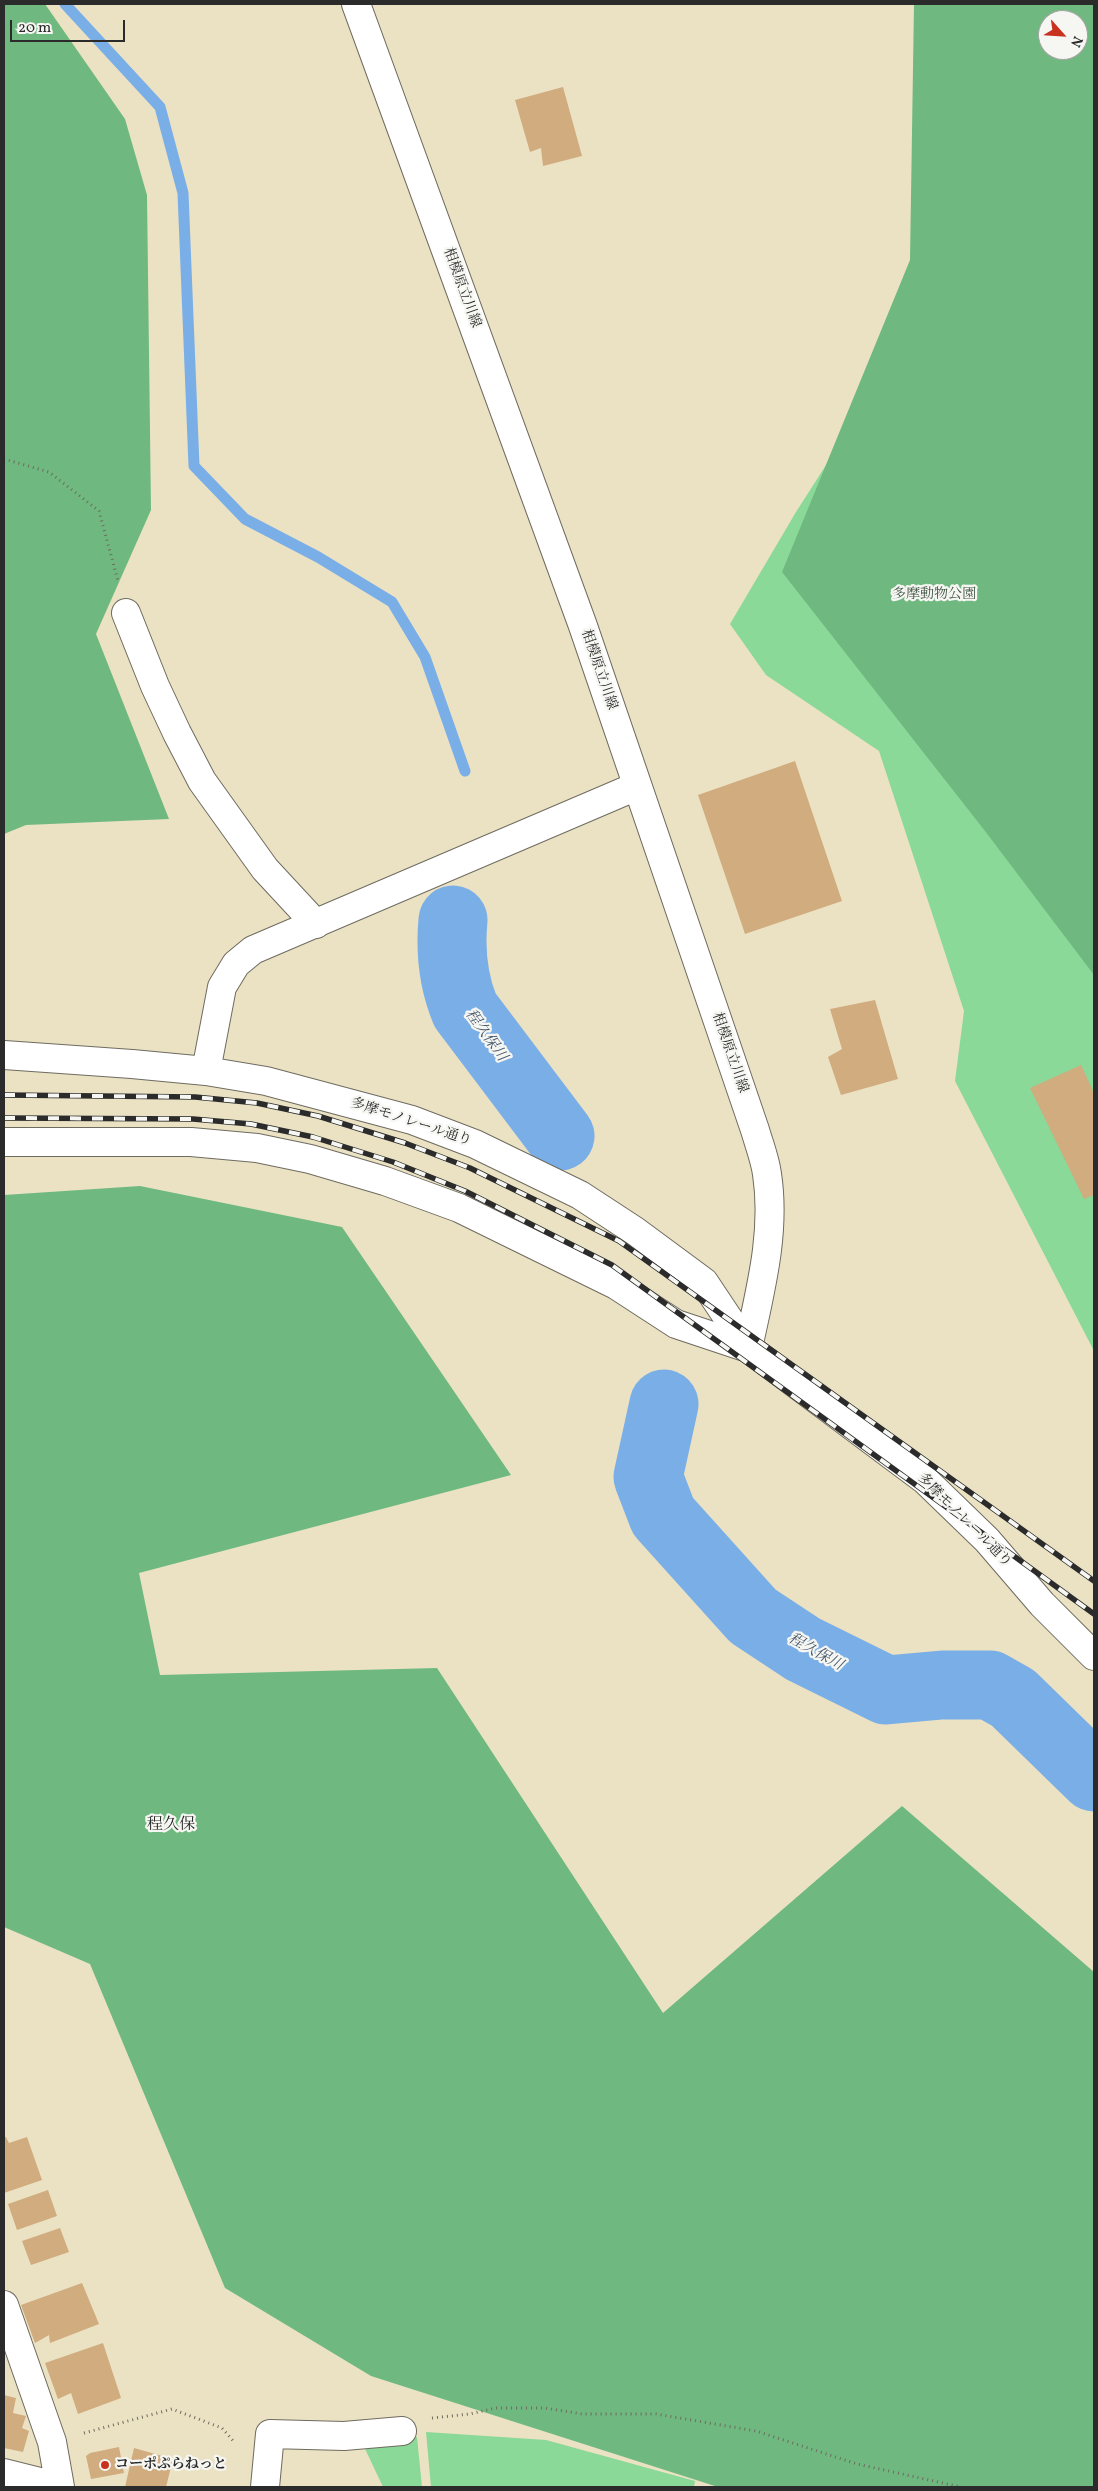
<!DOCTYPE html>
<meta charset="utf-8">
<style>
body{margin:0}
#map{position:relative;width:1098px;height:2491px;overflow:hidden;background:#ebe2c3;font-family:Vollkorn,serif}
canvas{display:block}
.frame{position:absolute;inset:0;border:5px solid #2b2b2b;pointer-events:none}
.north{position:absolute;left:1038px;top:10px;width:50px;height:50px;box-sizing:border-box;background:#f6f6f2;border:1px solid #a5a5a2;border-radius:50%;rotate:116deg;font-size:14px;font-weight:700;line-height:20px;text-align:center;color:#2b2b2b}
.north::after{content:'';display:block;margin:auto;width:18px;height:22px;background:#c8321e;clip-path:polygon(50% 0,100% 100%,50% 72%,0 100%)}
.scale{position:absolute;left:10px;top:20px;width:115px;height:22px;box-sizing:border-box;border:2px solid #2b2b2b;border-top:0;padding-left:6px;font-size:15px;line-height:18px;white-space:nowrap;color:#2b2b2b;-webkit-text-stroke:4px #f6f6f2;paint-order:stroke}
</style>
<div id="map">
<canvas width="1098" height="2491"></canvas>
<div class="frame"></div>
<div class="north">N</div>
<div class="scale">20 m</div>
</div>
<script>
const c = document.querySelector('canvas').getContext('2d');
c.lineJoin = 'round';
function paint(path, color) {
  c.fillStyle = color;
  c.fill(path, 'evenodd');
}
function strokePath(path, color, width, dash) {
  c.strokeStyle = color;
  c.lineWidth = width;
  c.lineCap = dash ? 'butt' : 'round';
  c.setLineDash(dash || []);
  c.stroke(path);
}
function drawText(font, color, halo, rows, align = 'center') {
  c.font = font + ' Vollkorn,"Noto Serif JP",serif';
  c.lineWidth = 4.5;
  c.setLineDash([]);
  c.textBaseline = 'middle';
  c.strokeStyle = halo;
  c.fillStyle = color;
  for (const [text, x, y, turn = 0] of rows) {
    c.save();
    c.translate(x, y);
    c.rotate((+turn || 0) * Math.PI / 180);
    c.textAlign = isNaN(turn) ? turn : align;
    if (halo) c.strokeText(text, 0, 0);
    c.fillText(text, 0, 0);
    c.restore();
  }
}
const green = new Path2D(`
 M1094,272v1079l-139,-270 9,-70 -85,-260 -113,-76 -36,-51 66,-112 87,-136z
 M426,2432l120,8 149,41 -1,6h-263z
 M359,2436l58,1 5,50h-39z`);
const forest = new Path2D(`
 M4,4h41l80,115 22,76 4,315 -55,124 73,185 -143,6 -22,9z
 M914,4h180v971l-109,-144 -203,-259 128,-312zM1048,20h30v30h-30z
 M140,1186l202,41 169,248 -372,98 21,102 277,-7 226,345 239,-207 192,166v515h-376l-347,-111 -146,-88 -135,-324 -86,-37v-732z`);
const stream = new Path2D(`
 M65,4l95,103 23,86 11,273 51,53 73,38 74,45 33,55 40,114`);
const river = new Path2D(`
 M453,920c-3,32 0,61 12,90l95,126
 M664,1404l-16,73 15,39 90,100 50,33 83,41 56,-5h48l23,13 81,79`);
const building = new Path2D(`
 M563,87l19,69 -39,10 -2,-18 -11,4 -15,-52z
 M795,761l47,140 -97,33 -47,-139z
 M875,1000l23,79 -57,16 -13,-38 14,-8 -12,-40z
 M1081,1065l13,28v102l-10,4 -54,-111z
 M4,2137h2l3,6 18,-6 15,43 -38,13z
 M48,2190l9,26 -40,14 -9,-26z
 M60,2228l9,24 -38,13 -9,-24z
 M82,2283l17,41 -49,19 -1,-8 -14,8 -14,-38z
 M103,2343l18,55 -43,16 -7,-21 -13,6 -13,-36z
 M4,2395l12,3 -3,15 13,3 -4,12 7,3 -6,21 -19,-4z
 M119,2447l5,26 -33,6 -5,-23 4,-3z
 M134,2448l39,11 -7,28h-41z`);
const path = new Path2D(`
 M4,459l45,13 50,39 19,70
 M432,2418l38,-4 25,-6h50l37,6h74l100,17 101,33 104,23
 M84,2433l88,-24 50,19 13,15`);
const street = new Path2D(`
 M126,613l29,73 22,47 25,48 63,88 51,55
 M4,2305l48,137 8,45
 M4,2473l56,14
 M265,2487l5,-53 74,2 58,-5`);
const secondary = new Path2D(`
 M356,4l227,622 172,504c4,14 10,29 12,44 9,59 -7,117 -19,174
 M4,1055l128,9 74,7 60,10 146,39 63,24 105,51 55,36 69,51 44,66
 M206,1071l16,-84 14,-23 17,-14 384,-164
 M4,1142h187l66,6 53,11 75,22 74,27 157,77 60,39 72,24 177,132 62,60 55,64 52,52`);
const rail = new Path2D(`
 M4,1095l191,2 62,6 61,13 87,27 65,25 149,73 475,340
 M4,1118l189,1 58,5 62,13 80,25 72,29 147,74 482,349`);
const markers = [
 [105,2465,5,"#c8321e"]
];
const streetNames = [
 ["相模原立川線",461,288,70],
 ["相模原立川線",598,670,71],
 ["相模原立川線",729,1053,71],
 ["多摩モノレール通り",411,1123,18],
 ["多摩モノレール通り",964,1521,45]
];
const parkNames = [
 ["多摩動物公園",934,595]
];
const poiNames = [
 ["コーポぷらねっと",115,2465]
];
const waterNames = [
 ["程久保川",485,1036,54],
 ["程久保川",815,1653,29]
];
const quarterNames = [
 ["程久保",171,1826]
];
paint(green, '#8ad998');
paint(forest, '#6fb980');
strokePath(stream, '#7aaee7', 11);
strokePath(river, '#7aaee7', 69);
paint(building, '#d0ac7f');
strokePath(street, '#6e6b60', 30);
strokePath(secondary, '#6e6b60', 30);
strokePath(path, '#6e6b60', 3, [1, 4]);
strokePath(street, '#fff', 28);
strokePath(secondary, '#fff', 28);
strokePath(rail, '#2b2b2b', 5.5);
strokePath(rail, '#f6f6f2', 4, [11]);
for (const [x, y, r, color] of markers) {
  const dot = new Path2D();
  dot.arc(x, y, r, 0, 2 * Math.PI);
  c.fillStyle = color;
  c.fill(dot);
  strokePath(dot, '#f6f6f2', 2);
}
drawText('14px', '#2b2b2b', '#f6f6f2', streetNames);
drawText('14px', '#435646', '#f6f6f2', parkNames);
drawText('bold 14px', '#2b2b2b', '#f6f6f2', poiNames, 'left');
drawText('italic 15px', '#47596d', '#f6f6f2', waterNames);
drawText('16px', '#2b2b2b', '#f6f6f2', quarterNames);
</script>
